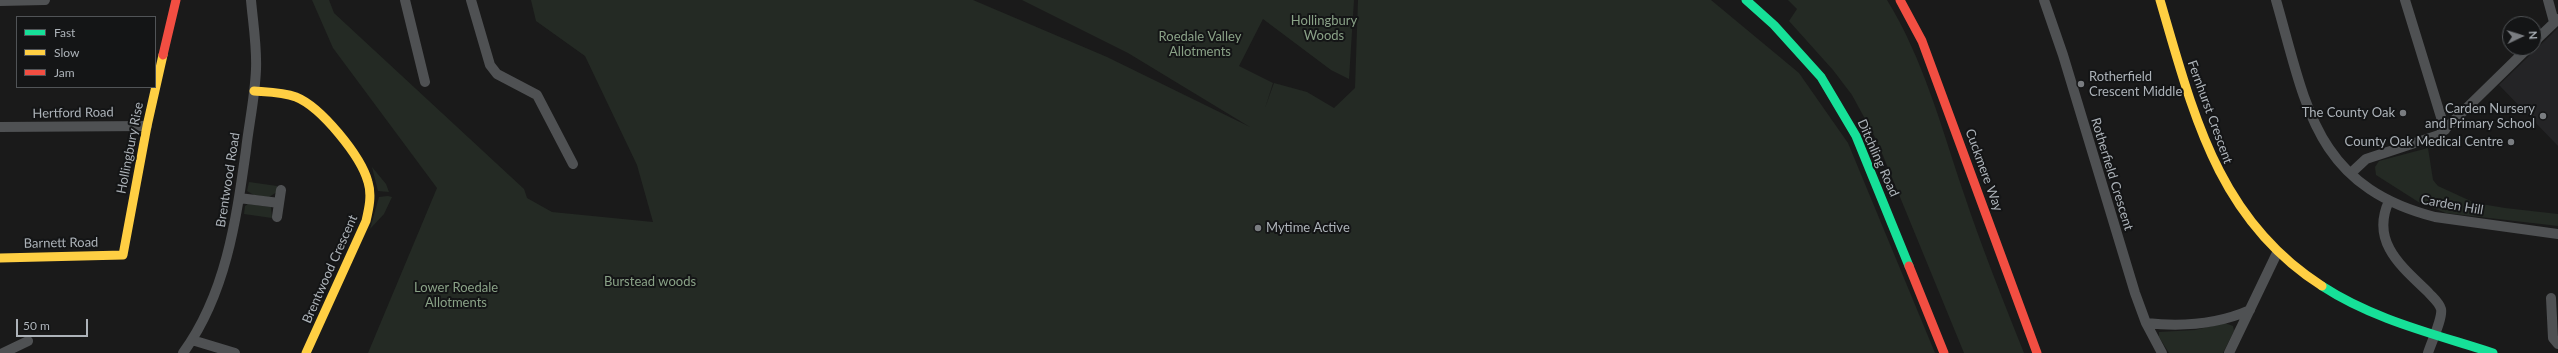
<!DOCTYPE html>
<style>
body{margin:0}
#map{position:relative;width:2558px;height:353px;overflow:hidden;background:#1a1a1a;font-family:Lato,sans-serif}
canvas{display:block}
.legend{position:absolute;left:16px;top:16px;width:140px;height:72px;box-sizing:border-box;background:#141516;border:1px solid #515457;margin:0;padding:5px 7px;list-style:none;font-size:12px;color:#adb3b9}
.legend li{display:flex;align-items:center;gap:8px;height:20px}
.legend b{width:20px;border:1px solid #515457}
.north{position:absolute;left:2502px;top:16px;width:40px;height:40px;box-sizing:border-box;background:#141516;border:1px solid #515457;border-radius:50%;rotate:86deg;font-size:11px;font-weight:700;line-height:16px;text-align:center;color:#adb3b9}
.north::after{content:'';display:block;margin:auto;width:14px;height:18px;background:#7a7d81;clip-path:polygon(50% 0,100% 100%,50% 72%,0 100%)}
.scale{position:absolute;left:16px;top:319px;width:72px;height:18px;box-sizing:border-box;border:2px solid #adb3b9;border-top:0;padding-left:5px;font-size:12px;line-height:14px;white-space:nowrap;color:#adb3b9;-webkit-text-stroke:3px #141516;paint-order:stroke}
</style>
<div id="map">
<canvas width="2558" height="353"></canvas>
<ul class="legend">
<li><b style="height:5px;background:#16e098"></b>Fast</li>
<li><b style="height:5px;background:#ffcf43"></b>Slow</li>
<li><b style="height:5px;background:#f24e42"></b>Jam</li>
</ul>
<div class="north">N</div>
<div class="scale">50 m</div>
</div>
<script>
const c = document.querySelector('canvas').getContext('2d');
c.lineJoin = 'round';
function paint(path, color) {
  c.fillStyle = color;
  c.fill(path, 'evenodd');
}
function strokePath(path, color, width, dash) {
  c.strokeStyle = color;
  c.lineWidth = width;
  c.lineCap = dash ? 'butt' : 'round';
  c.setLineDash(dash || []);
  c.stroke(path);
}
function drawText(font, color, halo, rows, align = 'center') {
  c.font = font + ' Lato,sans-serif';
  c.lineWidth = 4;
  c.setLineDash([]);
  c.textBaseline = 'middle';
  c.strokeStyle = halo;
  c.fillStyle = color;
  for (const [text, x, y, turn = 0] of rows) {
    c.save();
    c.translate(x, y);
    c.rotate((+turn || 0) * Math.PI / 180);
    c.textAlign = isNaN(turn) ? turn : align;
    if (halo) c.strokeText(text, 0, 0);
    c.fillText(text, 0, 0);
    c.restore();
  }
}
const built = new Path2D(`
 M2558,28v118l-59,-61z`);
const green = new Path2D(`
 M312,0h17l5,13 190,176 3,9 25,14 101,10 -16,-57 -52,-109 -49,-35 -5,-21h442l134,57 143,70 -122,-74 -106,-53h332l-5,79 -18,-9 -68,-51 -24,47 34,17 -8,25 9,-25 33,9 27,16 21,-20 3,-88h353l88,73 49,70 87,210h-1567l69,-165 -104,-140z
 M1788,0h99c36,58 55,129 77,194 18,54 39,106 60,159h-60l-87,-212 -25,-46 -19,-25 -44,-49 8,-12z
 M2428,148l5,32 5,6 37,17 30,5 53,6v12l-112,-13 -26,-10 -44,-28 -1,-8 4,-6z
 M372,167l14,17 3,8 -11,-1z
 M249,182l28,4v6l-8,5 -15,-2 -7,-4z
 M388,196l4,1 -8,17 -14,15 9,-32z
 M248,204l23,3 1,11 -28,-4 1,-8z
 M2225,323l8,3 1,5 -11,22h-54l-10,-16v-5l36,-2z`);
const street = new Path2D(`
 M405,0l20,82
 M471,0l19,65 7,9 40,21 36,69
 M2044,0l19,55 72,238 11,30 16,30
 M2276,0c30,104 38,186 159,217l123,17
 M2405,0l40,130
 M2548,0l6,22
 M0,1l45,-1
 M2534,42l24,-23
 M0,127l147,-1
 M2351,173l15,-14 73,-24 89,-87
 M239,198l40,5
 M2389,201c-19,41 13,66 39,91 4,5 11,10 13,17 2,9 -10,34 -13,44
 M277,217l4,-27
 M2551,298l2,40 5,6
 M2146,323c36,4 70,2 104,-13
 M192,340l43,13
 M3,353l25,-12
 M183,353c43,-59 53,-132 63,-203 3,-27 9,-53 10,-81 1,-23 -3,-46 -5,-69
 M2229,353l48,-100`);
const fast = new Path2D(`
 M1746,0l28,25 47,52 35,59 53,130
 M2322,286c52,34 113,48 171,67`);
const slow = new Path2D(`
 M2160,0c33,112 57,219 162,286
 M254,91c14,1 29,1 42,6 25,10 65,59 72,85 4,13 1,26 -2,39l-60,132
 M0,258l123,-3 24,-129 16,-71`);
const jam = new Path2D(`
 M1900,0l22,41 115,312
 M163,55l13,-55
 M1909,266l35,87`);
const markers = [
 [2081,84,4,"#7a7d81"],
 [2403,113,4,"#7a7d81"],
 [2543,116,4,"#7a7d81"],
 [2511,142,4,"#7a7d81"],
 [1258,228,4,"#7a7d81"]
];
const parkNames = [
 ["Hollingbury",1324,21],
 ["Woods",1324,36],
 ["Roedale Valley",1200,37],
 ["Allotments",1200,52],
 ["Burstead woods",650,282],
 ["Lower Roedale",456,288],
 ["Allotments",456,303]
];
const poiNames = [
 ["Rotherfield",2089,77,"left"],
 ["Crescent Middle",2089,92,"left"],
 ["Carden Nursery",2535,109],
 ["and Primary School",2535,124],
 ["The County Oak",2395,113],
 ["County Oak Medical Centre",2503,142],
 ["Mytime Active",1266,228,"left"]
];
const streetNames = [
 ["Fernhurst Crescent",2210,112,70],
 ["Hertford Road",73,113,-1],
 ["Hollingbury Rise",130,148,-79],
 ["Ditchling Road",1878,158,66],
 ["Cuckmere Way",1984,170,70],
 ["Rotherfield Crescent",2112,174,73],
 ["Brentwood Road",228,180,-81],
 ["Carden Hill",2452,205,10],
 ["Barnett Road",61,243,-1],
 ["Brentwood Crescent",330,269,-66]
];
paint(built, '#242426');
paint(green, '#242a24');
strokePath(street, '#4f5153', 10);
strokePath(fast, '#16e098', 9);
strokePath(slow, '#ffcf43', 9);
strokePath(jam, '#f24e42', 9);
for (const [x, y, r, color] of markers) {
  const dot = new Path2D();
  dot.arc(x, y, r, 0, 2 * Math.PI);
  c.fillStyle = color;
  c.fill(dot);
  strokePath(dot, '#141516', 1.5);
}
drawText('13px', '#8aa287', '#141516', parkNames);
drawText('13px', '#adb3b9', '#141516', poiNames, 'right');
drawText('13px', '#adb3b9', '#141516', streetNames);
</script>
